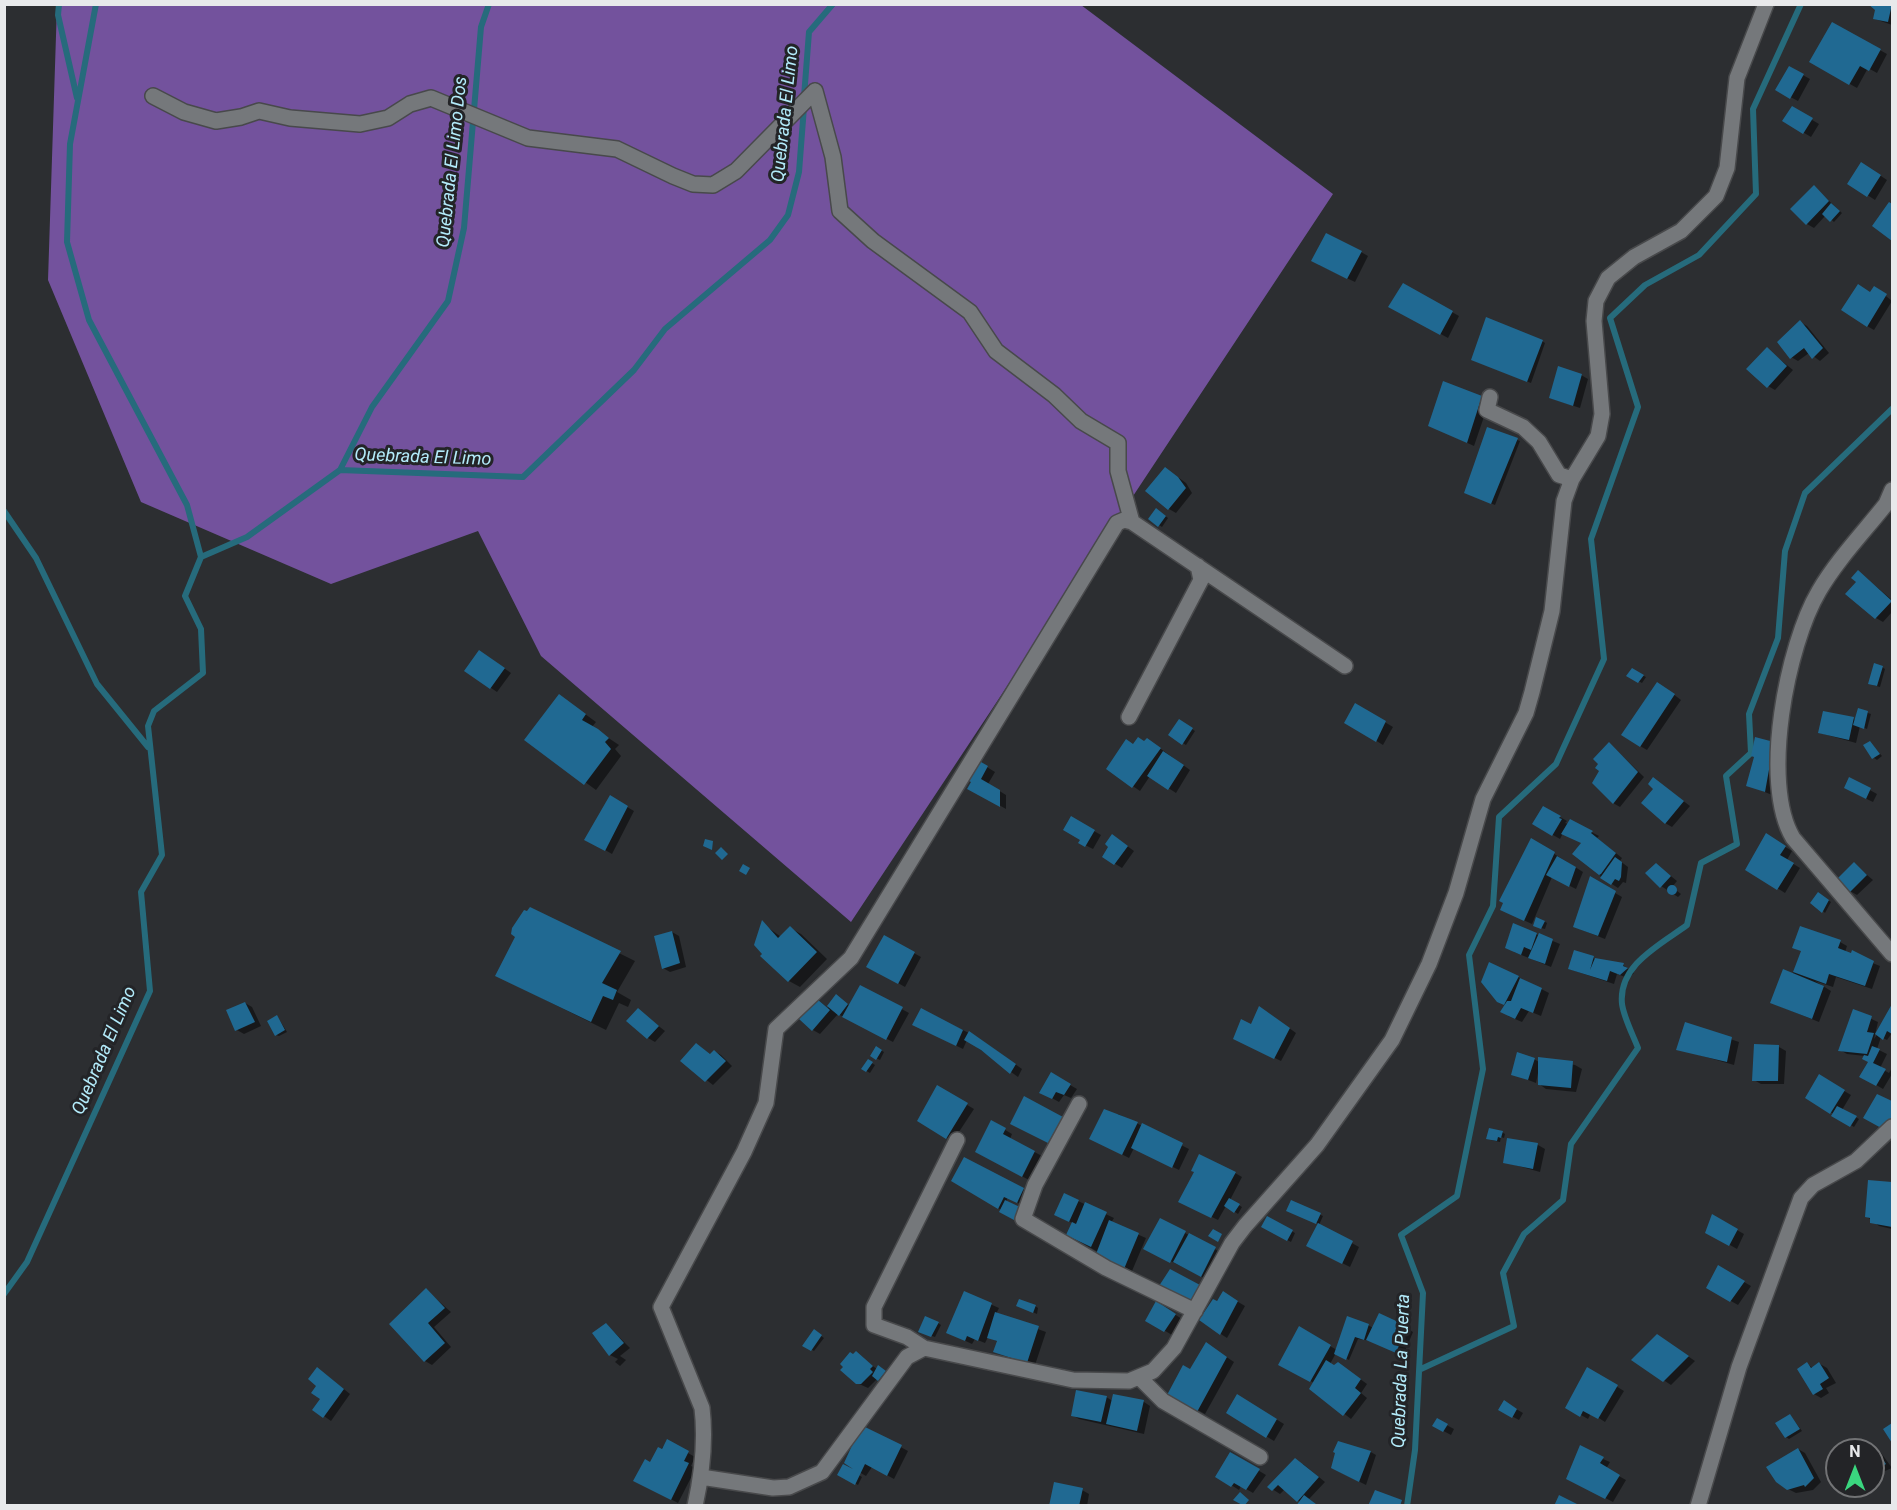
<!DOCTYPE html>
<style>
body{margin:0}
#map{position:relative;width:1897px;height:1510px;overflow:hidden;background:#2c2e31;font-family:Roboto,sans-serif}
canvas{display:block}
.frame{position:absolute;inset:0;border:6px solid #e8e9eb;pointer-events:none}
.north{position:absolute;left:1825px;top:1438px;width:60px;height:60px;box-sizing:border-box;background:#232427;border:2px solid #727375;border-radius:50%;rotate:0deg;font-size:16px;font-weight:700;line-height:24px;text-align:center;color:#e8e9eb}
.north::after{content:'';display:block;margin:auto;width:21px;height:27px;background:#3ad77f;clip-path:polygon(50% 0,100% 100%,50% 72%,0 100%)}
</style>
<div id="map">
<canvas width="1897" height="1510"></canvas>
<div class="frame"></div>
<div class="north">N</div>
</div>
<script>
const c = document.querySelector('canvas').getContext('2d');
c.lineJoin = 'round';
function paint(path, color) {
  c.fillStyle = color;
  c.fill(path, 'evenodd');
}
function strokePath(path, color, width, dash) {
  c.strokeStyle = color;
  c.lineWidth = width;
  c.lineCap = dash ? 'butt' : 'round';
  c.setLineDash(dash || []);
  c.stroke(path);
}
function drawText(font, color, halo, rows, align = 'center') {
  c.font = font + ' Roboto,sans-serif';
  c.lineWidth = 6;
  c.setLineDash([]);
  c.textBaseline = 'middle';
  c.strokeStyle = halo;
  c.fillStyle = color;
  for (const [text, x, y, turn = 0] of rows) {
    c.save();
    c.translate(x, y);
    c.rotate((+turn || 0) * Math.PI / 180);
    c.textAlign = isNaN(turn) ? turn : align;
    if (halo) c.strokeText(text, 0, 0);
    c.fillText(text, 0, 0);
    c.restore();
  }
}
const forest = new Path2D(`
 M57,5h1024l252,189 -482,728 -310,-266 -63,-125 -147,53 -190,-82 -93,-222z`);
const shadow = new Path2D(`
 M1872,4h20v21l-17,-6 2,-10z
 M1833,24l54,30 -10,19 -9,-5 -11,20 -46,-26z
 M1790,68l20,11 -12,22 -21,-11z
 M1792,108l27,16 -8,13 -27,-16z
 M1869,168l18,12 -12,20 -26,-17z
 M1814,187l28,26 -8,9 -8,-7 -12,13 -7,-4z
 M1361,252l7,4 -13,26 -36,-17z
 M1404,285l55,31 -11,22 -58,-32z
 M1881,292l11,9 -18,29 -7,-4 4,-32z
 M1800,322l7,4 22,27 -9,8 -11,-8 -11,8 -7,-4z
 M1542,341l3,2 -14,40 -56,-22z
 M1767,349l26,21 -18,20 -7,-4z
 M1581,375l7,4 -8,29 -30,-10z
 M1444,383l45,19 -15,44 -37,-17z
 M1517,440l3,1 -25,64 -27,-11z
 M1172,473l14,10 6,10 -16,20 -7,-4z
 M1160,512l8,6 -6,9 -12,-8z
 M1859,572l33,28v12l-9,10 -7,-4 -18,-36z
 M487,656l24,17 -14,19 -31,-21z
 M1882,667l3,2 -5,18 -7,-2z
 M1632,670l14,7 -4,6 -13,-7z
 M1664,687l17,13 -34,50 -7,-4z
 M570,703l26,19 -4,5 27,18 -4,4 6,7 -25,34 -70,-51z
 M1356,705l37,22 -10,18 -37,-23z
 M1859,710l12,4 -4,15 -7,-3 -4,17 -36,-10 33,-14 3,1z
 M1180,721l15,10 -9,14 -16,-10z
 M1145,743l9,1 36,26 -14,23 -26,-17 -10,15 -32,-22 26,-23z
 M1870,743l12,13 -5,4 -3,-2z
 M1610,744l34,33 -24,30 -7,-4 -12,-32z
 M1781,748l-9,47 -24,-10 7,-28z
 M982,764l13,8 -7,12 18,11v14l-37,-21z
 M1653,778l37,28 -18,21 -7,-4z
 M1850,779l27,15 -4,8 -21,-10z
 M610,797l24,14 -22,43 -26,-15z
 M1544,808l23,13 -2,2 3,1 2,-3 29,15 -2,2 25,20 -2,3 8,6 -2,16 -3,-1 -5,6 -17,-11 -18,-34 -20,-10 -3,6 -26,-15z
 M1071,818l30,17 -8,14 -12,-6 1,-3z
 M1766,835l26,16 -5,9 13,8 -15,25 -38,-24z
 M1119,840l15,11 -12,17 -18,-11z
 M1532,840l51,32 -7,17 -24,-12 -20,47 -24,-11z
 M1656,864l21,17 -5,6 9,7 -3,3 -17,-11z
 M1854,864l19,16 -16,15 -7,-4z
 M1591,879l31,18 -17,42 -23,-9z
 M1818,894l13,8 -6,11 -2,-2z
 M530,909l105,52 -18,31 14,8 -3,7 -9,-4 -13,27 -109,-54z
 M1544,921l3,2 -2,6 -8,-2z
 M762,923l19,14 9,-9 11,6 26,25 -27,28 -11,-6z
 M1514,925l46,19 -9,23 -37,-15z
 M672,932l7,4 7,31 -16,5 -7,-4z
 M885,937l36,20 -16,30 -37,-21z
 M1840,942l7,4 -2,6 35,14 -8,23 -36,-12 -3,10 -18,-6 16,10 -12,31 -40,-16 23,-54z
 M1593,958l7,3 23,4 11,8 -6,5 -11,-4 -3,10 -45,-15z
 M1518,977l31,16 -8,23 -12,-5 -7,11 -14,-6 -1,-10 -9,-5z
 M861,987l48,26 -16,29 -55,-28 -18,20 -7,-4 5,-30 10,8 9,-12 13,10z
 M245,1003l7,4 9,19 -17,8 -7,-4z
 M638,1010l27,21 -10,11 -7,-4z
 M922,1010l55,27 45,32 -4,8 -51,-37 -4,9 -43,-21z
 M1854,1011l24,11 -4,17 18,-26v20l-5,7 -6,-3 -4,12 10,5 -7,14 9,5 3,-5v6l-9,15 -22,-13 9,-14 -5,-6 -18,-2 -7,-4z
 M1267,1012l29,21 -15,28 -39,-19z
 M277,1016l10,16 -8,4 -3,-1z
 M1686,1024l53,18 -5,23 -56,-16z
 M697,1044l14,11 3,-4 7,4 11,11 -19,19 -31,-24z
 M1779,1047l7,4 -2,33h-23l-7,-4z
 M877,1048l7,4 -4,8 -8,-4z
 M1534,1059l5,3 1,-3 35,6 7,4 -6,23 -30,-3 -7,-5 -1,-11 -2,10 -23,-9z
 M868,1061l7,4 -5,8 -7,-4z
 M1051,1074l26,15 -6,9 -7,-3 -5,7 -18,-10z
 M1819,1076l32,19 -9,15 17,9 -5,8 -47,-30z
 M937,1087l37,22 -21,32 -34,-21z
 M1025,1098l40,22 -13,24 -40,-21z
 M1118,1114l71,35 -10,21 -45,-22 -5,10 -31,-16z
 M992,1122l20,12 -2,5 32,17 -13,24 -53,-28z
 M1502,1132l3,2 -1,4 -3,-1 -1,5 -9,-2z
 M1538,1145l7,4 -5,23 -36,-10z
 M965,1159l61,32 -6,13 -12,-7 -2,5 16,8 -5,10 -64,-40z
 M1235,1173l7,4 -12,23 12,7 -4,7 -12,-8 -8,14 -31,-15z
 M1870,1182l22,2v45l-13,-3 -13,-10z
 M1078,1201l36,17 -3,5 35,15 -14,33 -57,-32 -2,-16 -10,-4z
 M1292,1202l31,14 -4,9 40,22 -9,20 -36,-18 5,-25 -31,-14z
 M1712,1216l32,18 -7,15 -30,-17z
 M1268,1218l27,15 -4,9 -28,-15z
 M1161,1220l61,33 -14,27 -63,-32z
 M1718,1267l33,19 -13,19 -30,-17z
 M426,1290l25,22 -17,15 17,20 -19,18 -7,-4z
 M965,1293l34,15 -3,6 50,18 -11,33 -40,-14 3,-9 -10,-5 -3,6 -10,-4 -3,5 -17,-8z
 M1223,1293l22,13 -18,32 -26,-17z
 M1157,1303l25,16 -10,16 -25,-15z
 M1035,1306l3,2 -1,6 -16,-7z
 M938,1323l3,2 -6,12 -12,-4z
 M606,1324l24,24 -10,8 6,4 -6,6 -5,-4 3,-3 -8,-4z
 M1368,1325l5,3h33l7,4 -10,24 -31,-15 -14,-2 -9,21 -13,-7 -6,11 15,4 22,16 -6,9 6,5 -16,21 -40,-31 3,-5 -34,-19 20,-35 37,21z
 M814,1331l10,7 -10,13 -10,-6z
 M1664,1340l31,21 -24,24 -38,-25z
 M1213,1348l21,14 -29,52 -36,-20z
 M856,1353l22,17 1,-3 9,6 -6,9 -5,-3 -9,9 -11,-5 -3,-28z
 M1807,1364l6,4 7,-4 7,4 9,15 -10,5 3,5 -8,5 -7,-4z
 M1588,1369l36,22 -19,31 -14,-9 -3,6 -21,-12z
 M324,1373l26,21 -19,27 -17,-12 8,-10z
 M1238,1396l46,28 -10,17 -46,-28z
 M1106,1397l7,4 31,1 6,4 -6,28 -65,-15 -7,-4z
 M1504,1402l19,11 -4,7 -19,-10z
 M1790,1415l12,16 -13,8 -3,-2z
 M1437,1420l17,9 -3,6 -17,-9z
 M865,1428l43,23 -14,28 -22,-12 -6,9 -7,-4z
 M667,1441l28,16 -4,9 5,2 -18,35 -36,-19 9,-20z
 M1872,1446l7,4 13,18 -19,8v-26h-6z
 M1798,1449l7,4 16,29 -8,8 -17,3 -14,-7z
 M1369,1451l7,4 -10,30 -26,-13z
 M1231,1454l35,21 -13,18 -12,-7 -2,4 -22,-14z
 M1603,1459l7,3 -4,7 20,11 -13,22 -46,-24z
 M1303,1464l22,18 -16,17 9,7h-20l2,-4 -15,-13 -5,5 -11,-7z
 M844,1466l18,11 -4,8 -19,-11z
 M1082,1490l7,4 -2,12h-37z`);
const stream = new Path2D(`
 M59,4l-1,11 19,83
 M96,4l-26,140 -3,98 22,78 98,185 14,52
 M804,97l5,-65 24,-28
 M340,470l32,-63 76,-106 16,-73 17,-201 8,-23
 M4,511l32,47 61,126 51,63
 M4,1294l23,-32 123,-271 -9,-99 21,-37 -14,-129 6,-15 49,-38 -2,-44 -16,-33 16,-39 46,-20 93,-67 183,7 111,-107 31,-41 105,-89 18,-25 11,-43 5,-65
 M1421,1369l93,-43 -11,-53 21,-39 39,-34 8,-56 67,-96c-5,-13 -14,-30 -16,-44 -4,-39 38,-59 65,-79l14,-62 36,-19 -11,-68 25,-23 -2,-39 29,-76 7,-87 20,-58 87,-84
 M1407,1506l8,-56 8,-157 -22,-58 56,-39 26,-127 -14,-114 24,-49 6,-89 57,-53 48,-105 -13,-120 47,-132 -28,-89 35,-33 54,-30 57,-61 -3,-85 48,-105`);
const building = new Path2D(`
 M1868,4h24l-4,18 -15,-3 2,-9z
 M1832,22l49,27 -12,22 -9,-5 -11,19 -40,-23z
 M1789,66l15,8 -14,25 -15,-9z
 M1792,106l21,12 -10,16 -21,-13z
 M1861,162l20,13 -14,22 -20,-13z
 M1814,185l15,16 -23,24 -16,-16z
 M1889,202l3,2v37l-20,-15z
 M1831,203l9,8 -10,11 -8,-8z
 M1326,233l36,18 -15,28 -36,-18z
 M1403,283l50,28 -13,24 -52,-28z
 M1858,284l12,8 4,-6 13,8 -20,33 -26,-17z
 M1486,317l57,23 -16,42 -56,-22z
 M1800,320l23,28 -11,11 -8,-11 -14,11 -13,-17z
 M1767,347l20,19 -20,22 -21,-19z
 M1558,366l24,8 -9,32 -24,-8z
 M1443,381l39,15 -15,47 -39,-17z
 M1487,427l31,11 -27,66 -27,-11z
 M1165,467l13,10 8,11 -18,22 -23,-19z
 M1156,508l10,8 -8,11 -10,-8z
 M1858,570l34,31 -17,18 -30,-25 11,-12 -5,-4z
 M479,650l26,18 -15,21 -26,-18z
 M1874,663l9,3 -6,20 -9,-2z
 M1632,668l12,7 -6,8 -12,-7z
 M1657,682l18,12 -35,53 -19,-12z
 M559,694l27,20 -4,6 16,9 11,9 -4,4 6,7 -27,36 -60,-45z
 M1355,703l31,18 -10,21 -32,-19z
 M1858,708l10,3 -4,18 -11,-4z
 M1823,711l31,6 -5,23 -31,-7z
 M1179,719l14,9 -11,17 -14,-10z
 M1138,737l6,4 3,-3 14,10 -29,40 -26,-19 20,-30 7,5z
 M1755,737l19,5 -9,50 -19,-6 8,-29 -3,-1z
 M1870,741l10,13 -8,5 -9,-14z
 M1609,742l29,30 -25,32 -21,-21 7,-12 -4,-3 3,-4 -5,-5z
 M1163,751l21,14 -16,25 -21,-14z
 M981,762l7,4 -7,13 19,11v17l-33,-18 4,-7 -4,-2z
 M1653,777l31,24 -19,23 -24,-21 12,-14 -5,-5z
 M1849,777l22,11 -5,11 -22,-11z
 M610,795l18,11 -23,45 -21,-11z
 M1543,806l18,10 -2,2 3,1 -10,17 -20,-12z
 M1071,816l24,14 -10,17 -7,-4 2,-3 -17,-10z
 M1570,819l23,12 -2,2 25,20 -15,21 -2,1 -27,-21 9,-11 -20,-9z
 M1766,833l20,13 -6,9 14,8 -17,27 -32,-20z
 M1112,834l16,12 -14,19 -12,-8 6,-10 -3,-3z
 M1531,838l24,14 -31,69 -24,-11 3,-7 -4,-2z
 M705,839l8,2 -1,9 -9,-4z
 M721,847l7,7 -6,6 -7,-7z
 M1557,856l19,11 -7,20 -23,-12z
 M1615,857l7,5 -1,15 -2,4 -4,-2 -4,6 -11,-7z
 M1854,862l13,13 -18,18 -13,-13z
 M1656,863l15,13 -11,12 -15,-15z
 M743,864l7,4 -4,7 -7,-4z
 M1590,876l26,15 -18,45 -25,-9z
 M1667 890a5 5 0 1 1 10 0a5 5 0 1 1-10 0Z
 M1818,892l11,8 -7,13 -12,-10z
 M530,907l91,44 -19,32 15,7 -4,10 -10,-4 -12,26 -96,-46 20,-39 -4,-3 1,-6 12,-18 3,1z
 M1536,917l9,4 -4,8 -8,-3z
 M762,920l16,18 12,-12 27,26 -29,30 -28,-26 2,-2 -8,-9z
 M1513,923l24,10 -6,17 -7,-3 -3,8 -16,-7z
 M1800,926l41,14 -3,8 13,5 1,-3 22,11 -9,25 -36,-12 -3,10 -33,-12 8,-21 -9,-3z
 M672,931l8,32 -18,6 -8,-33z
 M1539,933l14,6 -8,25 -17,-6z
 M884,935l31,17 -17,32 -32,-17z
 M1574,950l20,6 -4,14 5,-12 29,5 -1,3 5,2 -8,7 -10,-4 -3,10 -39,-12z
 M1489,962l30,14 -15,29 -7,-3 -16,-20z
 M1783,969l41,17 -12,33 -42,-16z
 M1520,978l22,10 -9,25 -12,-5 -6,11 -15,-7 7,-11h4z
 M860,985l43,22 -17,33 -44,-23z
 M836,994l12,10 -9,12 -12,-10z
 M817,999l13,11 -18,21 -13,-12z
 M245,1002l10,20 -20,9 -9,-21z
 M1892,1004v30l-5,-3 -4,9 -8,-6z
 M1259,1006l31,22 -16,31 -41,-20 8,-20 10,5z
 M638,1008l21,18 -12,13 -21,-18z
 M921,1008l42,22 -7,16 -44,-21z
 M1853,1009l19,7 -5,16 7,1 -7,21 -29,-3z
 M277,1015l8,15 -10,6 -8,-15z
 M1685,1022l47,15 -5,25 -51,-12z
 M969,1031l47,33 -6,10 -29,-24 -17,-10z
 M696,1043l14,11 4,-4 12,11 -21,21 -25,-21z
 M1754,1044l25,1 -1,36h-26z
 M876,1046l6,4 -6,10 -6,-4z
 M1872,1046l8,3 -7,14 13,6 -10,17 -17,-9 9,-15 -6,-3 2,-4 4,1z
 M1517,1052l18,6 -7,22 -17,-5z
 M1538,1057l35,4 -2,27 -33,-3z
 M868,1059l5,3 -7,10 -5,-3z
 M1051,1072l20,12 -7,11 -8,-3 -4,7 -13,-6z
 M1819,1074l26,16 -15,24 -25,-16z
 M937,1085l31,18 -22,36 -29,-18z
 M1877,1094l15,7v18l-9,10 -20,-11z
 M1024,1096l39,21 -15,26 -38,-19z
 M1837,1106l20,10 -7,11 -19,-11z
 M1104,1109l34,13 -16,33 -33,-16z
 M991,1120l15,8 -3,6 32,17 -13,26 -47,-25z
 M1142,1123l41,20 -11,25 -41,-20z
 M1489,1128l14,3 -2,7 -3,-1 -1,4 -11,-2z
 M1507,1138l31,5 -5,26 -30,-6z
 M1199,1154l37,18 -25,46 -33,-16 16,-30 -3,-1z
 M964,1157l60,31 -7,15 -13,-6 -6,12 -47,-28z
 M1868,1180l24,2v45l-22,-4v-5l-5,-1z
 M1064,1193l15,7 -10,22 -15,-7z
 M1229,1198l11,6 -6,9 -10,-7z
 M1005,1200l15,7 -6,13 -15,-8z
 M1291,1200l30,13 -5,11 -30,-13z
 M1085,1202l22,10 -16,35 -25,-12 6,-13 4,2z
 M1712,1214l26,15 -9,17 -24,-13z
 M1267,1216l26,14 -6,11 -26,-14z
 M1160,1218l26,13 -16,32 -27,-14z
 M1109,1220l30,13 -15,36 -28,-15z
 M1318,1223l35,18 -11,23 -36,-18z
 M1213,1229l9,5 -4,8 -10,-6z
 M1189,1233l27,14 -15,30 -28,-15z
 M1718,1265l27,16 -15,21 -24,-14z
 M1170,1269l30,16 -10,18 -31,-17z
 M426,1288l19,20 -17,15 17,20 -21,19 -35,-38z
 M964,1291l28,12 -14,38 -11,-5 -2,5 -19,-8z
 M1223,1291l15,10 -18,34 -21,-15 14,-21 4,2z
 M1019,1299l17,6 -3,8 -17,-7z
 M1156,1301l20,13 -12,18 -19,-11z
 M995,1312l44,14 -12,37 -34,-11 4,-11 -10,-3z
 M1379,1313l28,13 -11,27 -30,-13z
 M925,1316l14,6 -8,15 -13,-5z
 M1347,1316l22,8 -5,16 -9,-3 -9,23 -12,-6z
 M606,1323l18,20 -15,13 -17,-23z
 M1299,1326l32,19 -21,37 -32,-17z
 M814,1329l8,6 -11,16 -9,-5z
 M1657,1334l32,22 -26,26 -32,-22z
 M1206,1342l21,15 -30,55 -30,-17 16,-30 7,4z
 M856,1351l17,15 -3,3 3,3 -12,12h-5l-16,-14 3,-3 -3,-3 10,-12 3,2z
 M1326,1360l8,5 4,-3 23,17 -6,9 6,5 -18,23 -34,-27z
 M1807,1362l4,6 8,-6 10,16 -9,6 3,5 -10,6 -16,-26z
 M878,1365l8,6 -8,10 -6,-5z
 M317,1367l27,22 -21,29 -11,-8 8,-11 -9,-6 5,-7 -8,-7z
 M1587,1367l31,18 -20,34 -15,-8 -3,6 -15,-9z
 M1076,1390l31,6 -6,26 -30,-6z
 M1113,1394l31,6 -7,31 -31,-7z
 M1237,1394l40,25 -11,19 -40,-25z
 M1504,1400l13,9 -5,9 -14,-8z
 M1790,1414l10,15 -15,9 -10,-15z
 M1437,1418l11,6 -5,8 -11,-6z
 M1892,1423v20l-9,-14z
 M865,1427l37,18 -15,31 -22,-12 -10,21 -18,-10 6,-11 10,5 -9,-6 11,-24z
 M667,1439l22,12 -5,10 5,2 -18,37 -38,-19 12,-22 5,3 8,-15 4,2z
 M1338,1441l33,10 -12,31 -28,-14 4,-15 -2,-1z
 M1872,1444l14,20 -8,5 -5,1v-20h-9z
 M1580,1445l24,12 -4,6 20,12 -15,24 -39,-20z
 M1798,1448l16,30 -9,9 -1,-2 -17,5 -11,-8 -10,-15z
 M1230,1452l30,17 -14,21 -12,-7 -3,4 -16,-10z
 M1295,1458l24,19 -22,25 -19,-17 -6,6 -5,-4z
 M1054,1482l29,6 -4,18h-30z
 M1375,1490l27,10 -2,6h-32z
 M1240,1492l9,8 -5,6 -11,-6z
 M1304,1495l12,9 -1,2h-19z
 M1559,1495l22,11h-27z`);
const minor = new Path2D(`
 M815,91l18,66 7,54 33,30 97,71 26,39 58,44 27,26 37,22v28l14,51
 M153,96l31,16 32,9 25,-4 18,-6 31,7 70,6 28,-6 22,-14 21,-6 97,40 89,11 56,27 20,8 20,1 23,-14 79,-80
 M1490,397l-3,13 36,17 16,15 20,33 13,4
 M1892,490l-6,14c-23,29 -49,56 -67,87 -32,54 -59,192 -26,247l99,116
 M1129,717l72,-137 -3,-14
 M1079,1104l-44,81 -12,34 83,49 89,43
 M924,1348l-17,-11 -33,-12v-18l83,-167
 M1140,1378l23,23 97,56
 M701,1477l72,11 16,-1 33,-15 85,-115 17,-9 149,32 56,1 24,-10 21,-23 58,-105 13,-17 72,-81 75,-105 37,-76 27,-71 27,-94 43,-86 6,-21 20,-81 12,-110 8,-22 26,-43 4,-22 -8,-93 2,-20 12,-23 26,-21 47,-26 35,-35 11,-28 10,-90 29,-74
 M695,1506c7,-32 11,-65 7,-98l-41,-101 83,-155 22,-49 10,-74 75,-71 266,-435 7,-3 8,2 213,144
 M1698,1506l41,-139 62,-169 12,-13 43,-24 36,-34`);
const waterNames = [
 ["Quebrada El Limo",786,114,-84],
 ["Quebrada El Limo Dos",453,162,-84],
 ["Quebrada El Limo",423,458,2],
 ["Quebrada El Limo",105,1051,-67],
 ["Quebrada La Puerta",1402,1371,-88]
];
paint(forest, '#73529d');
paint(shadow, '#0007');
strokePath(stream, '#266b7c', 6);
paint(building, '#206992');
strokePath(minor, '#48494b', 18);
strokePath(minor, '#75787b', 15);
drawText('italic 18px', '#b3ebfa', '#232427', waterNames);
</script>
